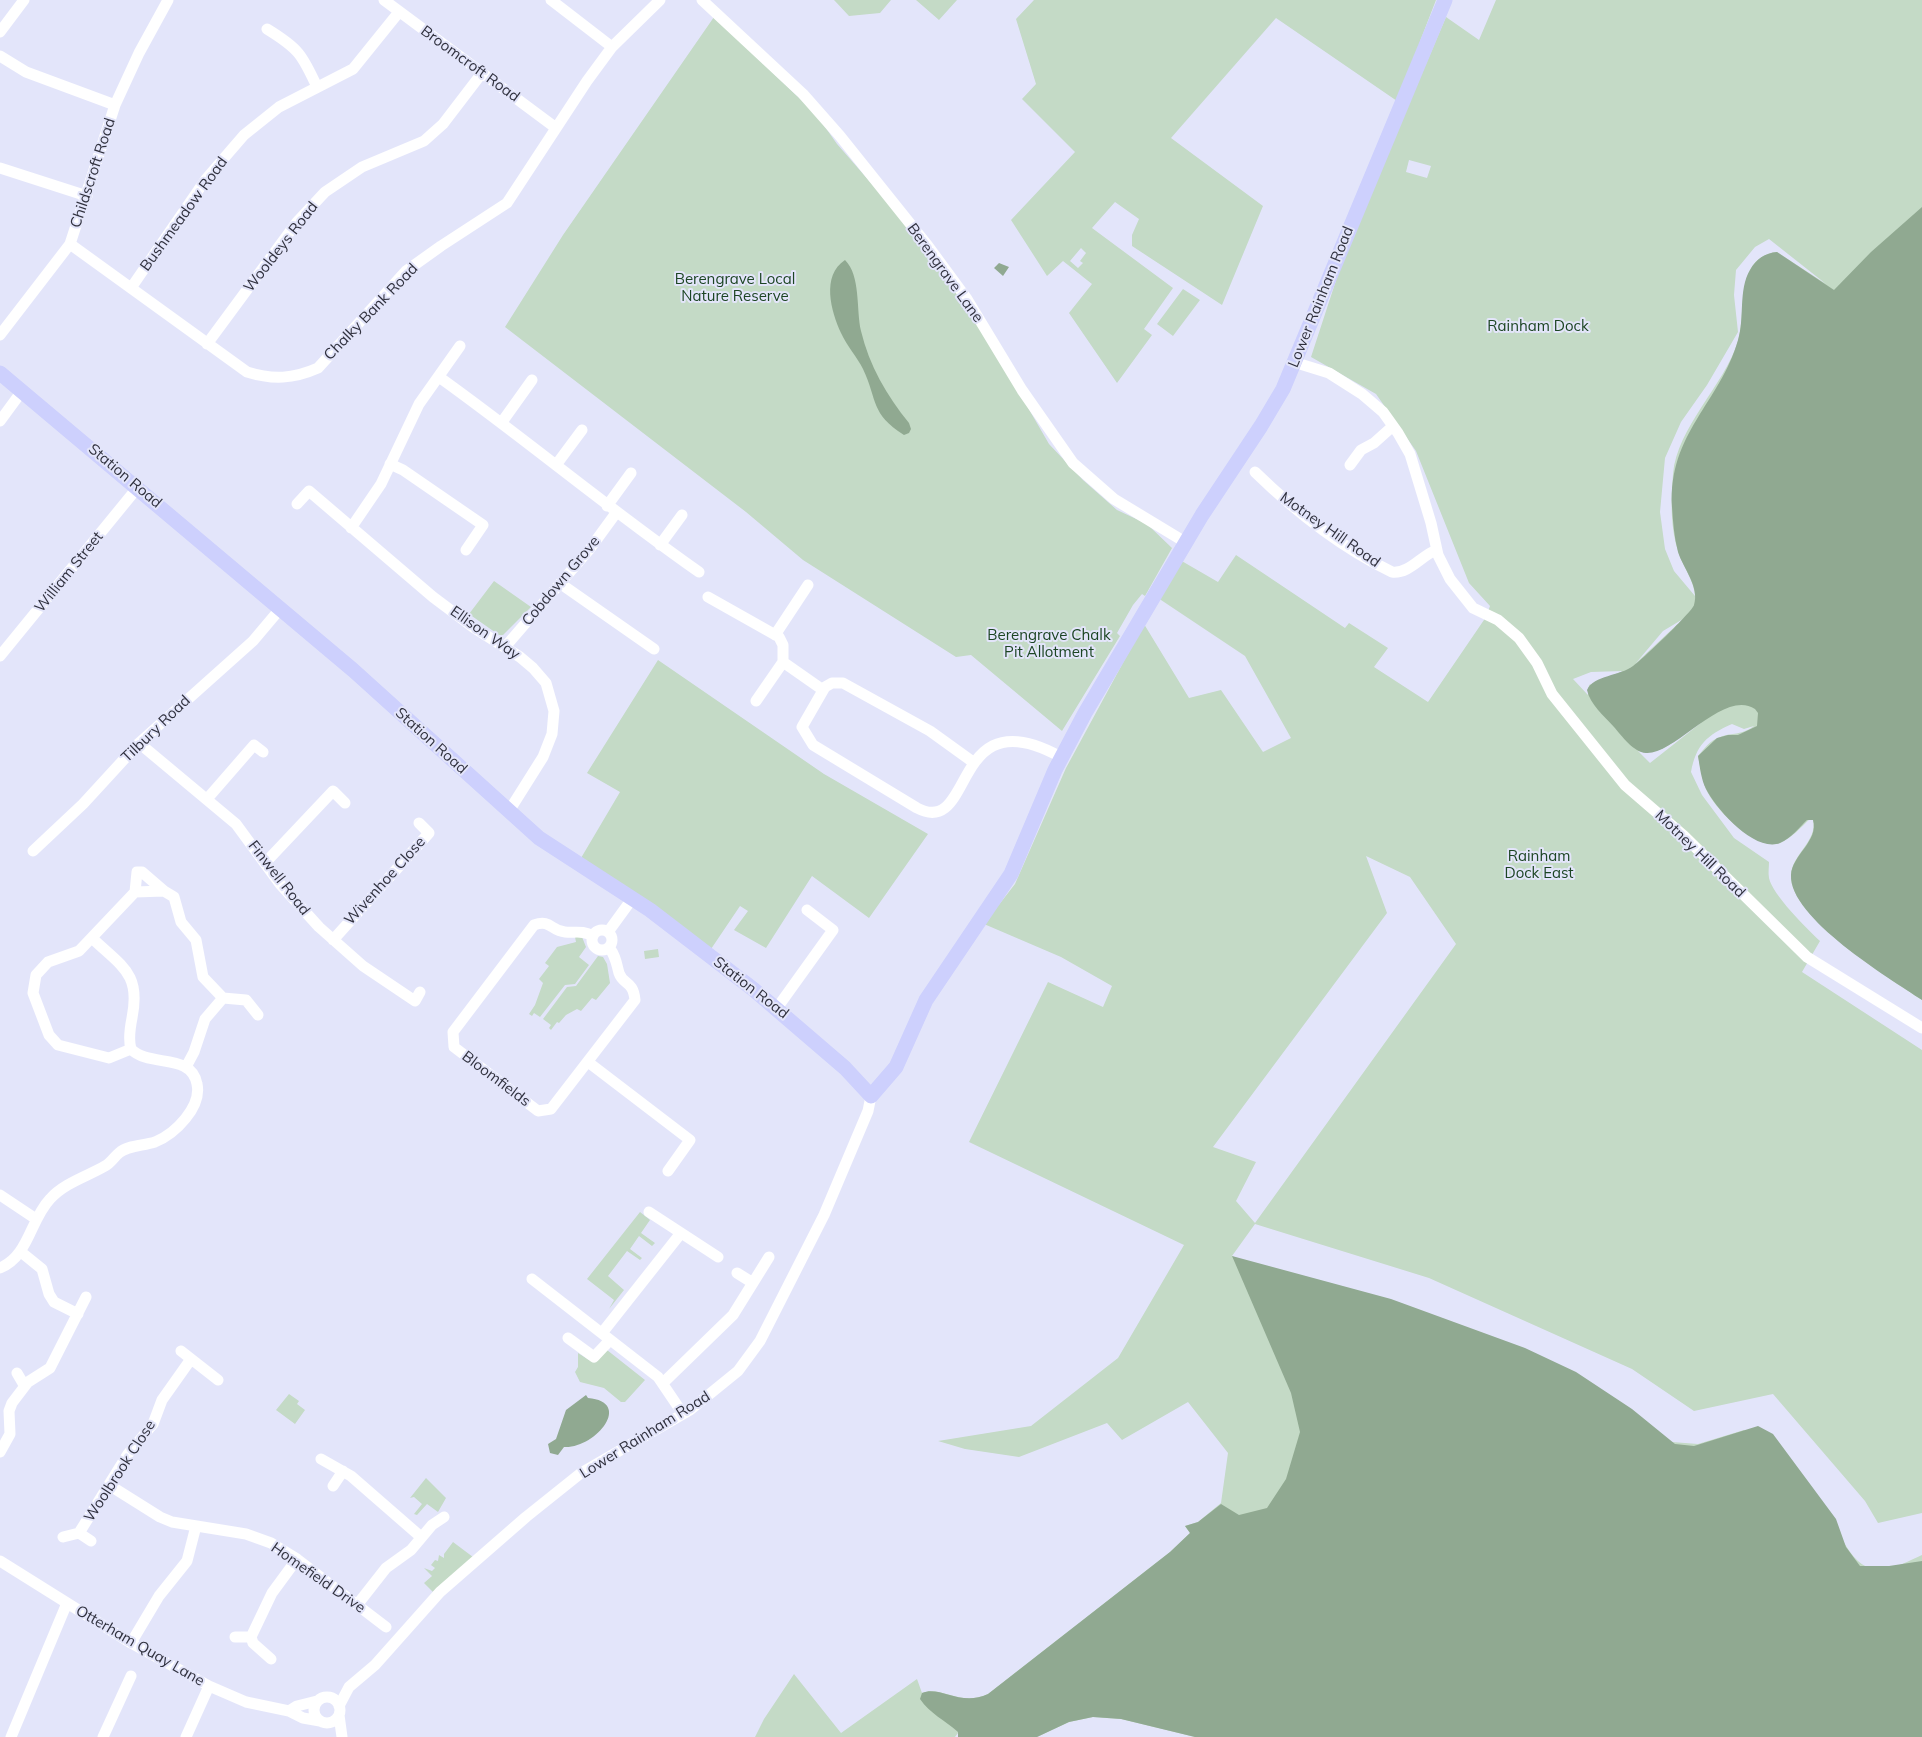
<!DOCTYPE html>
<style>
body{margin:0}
canvas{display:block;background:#e3e5fa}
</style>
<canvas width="1922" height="1737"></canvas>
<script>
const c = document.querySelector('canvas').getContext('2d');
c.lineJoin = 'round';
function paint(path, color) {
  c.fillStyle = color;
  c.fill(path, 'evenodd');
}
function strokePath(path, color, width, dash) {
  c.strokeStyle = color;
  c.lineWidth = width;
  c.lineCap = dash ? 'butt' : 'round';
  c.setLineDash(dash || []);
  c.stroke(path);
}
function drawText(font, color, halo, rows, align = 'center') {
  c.font = font + ' Mulish,sans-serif';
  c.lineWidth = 4;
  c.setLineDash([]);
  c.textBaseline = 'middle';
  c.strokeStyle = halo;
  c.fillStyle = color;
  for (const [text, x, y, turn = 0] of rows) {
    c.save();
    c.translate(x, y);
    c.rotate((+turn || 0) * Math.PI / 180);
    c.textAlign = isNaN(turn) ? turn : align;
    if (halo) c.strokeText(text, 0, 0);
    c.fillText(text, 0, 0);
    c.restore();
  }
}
const green = new Path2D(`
 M834,0h57l-11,13 -31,3z
 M916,0h41l-18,20z
 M1034,0h402l-39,101 -121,-83 -105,120 92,68 -41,99 -90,-59v-11l7,-16 -24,-17 -23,26 81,60 -29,41 8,6 -35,48 -48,-70 23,-29 -29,-23 -16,15 -36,-56 64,-68 -53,-53 14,-15 -20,-65zM1081,248l5,5 -6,8 3,2 -5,5 -8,-7z
 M1496,0h426v1000c-33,-22 -132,-83 -131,-124 0,-21 27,-35 22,-56l-3,-1c-9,8 -18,19 -30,24 -23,9 -66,-34 -74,-54 -4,-10 -6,-23 -8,-33 6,-7 12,-16 22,-19 13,-5 20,-1 34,-11l-10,3 -12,-5c-25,11 -36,21 -41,48l11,23 32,43 35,24c0,5 -1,11 0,16 3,16 38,51 51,63l-18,31 120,78v463l-44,10 -13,-22 -92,-107 -79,17 -62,-42 -203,-91 -174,-54 -23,32 440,186 26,2 46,-14c33,33 69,64 94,103 8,12 15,28 29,34 18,8 39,-5 55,-12v182h-727l-74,-18 -28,-2 -24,5 -32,15h-79v-4l-3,4h-200l9,-18 30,-45 47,59 76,-54 5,14c19,-8 38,14 66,1l182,-142 20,-19 -5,-7 13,-4 23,-19 7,-50 -40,-51 -66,38 -15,-17 -88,34 -54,-8 -27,-8 93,-15 87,-68 66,-113 -215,-103 79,-160 55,25 9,-21 -51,-29 -77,-33 31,-40 51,-116 78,-144 45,74 32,-8 42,62 28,-14 -46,-82 -87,-58 22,-38 38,22 18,-27 109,73 4,-5 39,25 -14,19 54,35 58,-85 4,-11 -21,-23 -53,-132 -40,-57 -65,-37 32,-98 103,-242 33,23zM1409,160l22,6 -4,12 -21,-6zM1769,239l57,45 -49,-32c-43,5 -30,59 -39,89 -14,45 -61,86 -65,133 -2,26 -3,55 6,80 5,14 15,27 16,42l-21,-25 -9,-22 -5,-37 5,-54 16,-36 26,-37 31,-53 -4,-37 2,-25 19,-23zM1683,619l-47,44 27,-32zM1623,671l-34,14 -1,10 -15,-16 18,-7zM1702,722l-52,41 -12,-12c25,7 44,-18 64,-29zM1366,856l44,21 46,67 -201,279 -19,-22 20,-39 -43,-15 174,-234z
 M714,17l102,97 21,30 62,71 42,54 52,78 56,97 34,36 34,30 30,14 25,24 -27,48 -3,-2 -9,11 -16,28 3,3 -58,95 -91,-76 -15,2 -153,-97 -57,-48 -241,-185 58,-92z
 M1183,289l17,11 -27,36 -16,-12z
 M494,581l37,26 -28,28h-4l-30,-21z
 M658,660l166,114 104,60 -59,84 -57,-42 -46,72 -32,-18 14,-19 -8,-5 -31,46 -128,-94 39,-66 -33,-19z
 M575,937h7l4,10 -7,10 10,8 -14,19 -10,1 -25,32 -6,-4 -2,3 -3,-2 6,-9 8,-22 -4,-4 10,-13 -4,-3 12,-16 19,-5z
 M658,949l1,8 -14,2 -1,-8z
 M598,956l5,1 4,7 3,19 -14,17 -4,-2 -11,13 -4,-2 -11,6 -7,8 -2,-1 -6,8 -2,-2 2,-3 -8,-6 24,-32 9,-1z
 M640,1212l10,8 -9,13 14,10 -3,3 -13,-10 -9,13 12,9 -2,2 -13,-9 -19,25 16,14 -15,19 5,-9 -27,-21z
 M607,1350l38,30 -20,22h-4l-17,-14 -24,-6 -5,-10 3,-5v-14l11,7z
 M289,1394l10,7 -2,3 8,6 -10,14 -19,-14z
 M426,1478l20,20 -8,14 -11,-8 -10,11 -3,-1 8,-10 -8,-7 -4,1z
 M453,1542l20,15 -40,35 -9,-9 8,-7 -8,-8 8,3 3,-3 -4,-3 4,-5 3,1 1,-6 5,3v-4z`);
const water = new Path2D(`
 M1922,207v793c-33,-22 -133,-82 -131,-125 1,-20 28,-34 22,-55h-6c-8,8 -16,18 -27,23 -25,10 -64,-34 -74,-54 -5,-10 -6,-22 -8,-33l19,-18 11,-3h10l19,-9 1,-13 -3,-4c-31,-21 -80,46 -109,44 -13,-1 -24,-17 -32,-26 -10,-11 -24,-23 -27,-37 7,-15 33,-14 46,-24 8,-5 60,-55 61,-61 6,-18 -11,-37 -16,-53 -4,-15 -5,-30 -6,-45 -4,-74 48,-104 66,-167 7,-22 0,-50 12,-70 6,-11 15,-17 27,-18l57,38 37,-38z
 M845,260c16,16 11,49 16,71 8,34 26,65 48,92l2,6 -2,4 -5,2c-34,-22 -26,-34 -41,-66 -6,-12 -16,-23 -22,-36 -10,-22 -20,-57 4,-73z
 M999,263l10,4 -6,9 -9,-8z
 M1232,1256l159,43 134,49 51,24 56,37 43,35 19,2 64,-20 15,8 63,85 10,28 14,19h29l33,-5v176h-727l-74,-18 -28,-2 -24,5 -32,15h-79v-5c-13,-12 -28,-18 -38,-33l2,-6c18,-8 38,14 66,1l182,-142 20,-19 -5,-7 13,-4 23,-18 18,11 28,-7 19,-29 14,-47 -9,-39z
 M586,1395l2,3c46,4 7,51 -24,49l-6,8 -8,-2 -2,-9 8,-5 10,-29z`);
const minor = new Path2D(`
 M384,0l172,128
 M551,0l61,47
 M702,0l101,94 37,42 88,110 39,53 55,91 51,73 41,36 71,43
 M267,29c31,19 35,25 50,58
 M0,32l24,-32
 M0,56l26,16 89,33
 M0,168l87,28
 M70,244l177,128c26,8 46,7 71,-4l88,-97 35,-25 66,-43 80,-122 25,-34 48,-47
 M131,288l75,-109 38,-44 35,-28 74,-38 46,-57
 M0,335l70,-91 45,-139 24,-52 29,-53
 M207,344l90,-122 28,-30 37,-25 62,-26 19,-17 39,-51
 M1295,359l5,5 29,9 33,21 21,18 15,21 12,21 21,69 7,32 12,24 23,29 25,12 21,18 18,25 15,31 73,91 59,51 123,121 115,71
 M439,377c88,63 171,133 260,195
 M0,421l22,-30
 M502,422l30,-42
 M390,464l13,6 80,55 -17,25
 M556,465l26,-35
 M1350,465l11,-15 13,-7 19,-17
 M1255,472c40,39 87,76 137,100 17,2 29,-16 44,-22
 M297,504l12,-13 124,106 40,30 47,30 13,11 13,15 8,28 -2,23 -9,23 -34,54
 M607,506l24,-33
 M351,528l30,-44 38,-80 41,-58
 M660,545l22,-30
 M561,584l93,65
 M708,597l71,40 4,8v17l40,28
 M775,635l33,-50
 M505,647l84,-97 27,-37
 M0,656l138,-169
 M756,701l27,-39
 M139,743l97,81 44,60 39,43 44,39 52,35 5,-9
 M973,762l-43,-31 -87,-48h-11l-7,4 -23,40 11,18 104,63c59,31 32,-113 144,-51
 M207,799l47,-54 9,7
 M33,851l50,-47 56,-61 114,-102 27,-32
 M265,863l68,-72 12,12
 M135,892l2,-20h5l22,19
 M592 940a10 10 0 1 1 20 0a10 10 0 1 1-20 0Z
 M608,932l24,-33
 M593,936c-11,-6 -17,-3 -28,-4 -14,-1 -14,-13 -31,-7l-81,107 1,15 84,64 13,-2 84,-109c-2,-20 -12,-15 -16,-27 -3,-11 -3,-16 -10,-26
 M333,940l96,-107 -10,-10
 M223,998l23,2 12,15
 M777,1008l56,-78 -26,-20
 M131,1049l-22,9 -51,-13 -9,-10 -16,-42 3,-18 12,-13 31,-11 56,-59 29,-1 10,6 7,25 15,18 7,37 20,21 -18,21 -11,33 -8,15
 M588,1062l102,78 -22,31
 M0,1195l36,24
 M649,1212l69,45
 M21,1252l21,17 7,25 5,8 24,12
 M0,1268c29,-12 30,-48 50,-69 14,-16 38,-23 55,-33 6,-3 9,-9 14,-13 9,-8 24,-7 36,-11 20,-8 47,-35 42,-58 -6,-32 -48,-16 -66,-35 -3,-10 -1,-21 1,-31 9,-45 -10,-51 -40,-80
 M737,1273l16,10
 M532,1279l126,98 25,37
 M602,1333l79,-100
 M568,1338l26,19 16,-17
 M181,1351l37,29
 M17,1373l7,12
 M663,1383l70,-68 36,-58
 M0,1452l10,-18 -1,-23 3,-8 16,-21 22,-14 36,-71
 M321,1459l30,17 70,61
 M109,1485l51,32 12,5 74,12 25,9 26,16 89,68
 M333,1486l10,-15
 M79,1533l49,-79 25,-30 9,-24 29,-41
 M63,1537l16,-4 12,8
 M0,1561l131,82 78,43 37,16 43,9 14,7 17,3
 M357,1605l29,-37 25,-18 21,-25 12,-8
 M235,1637h16
 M131,1643l28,-47 28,-35 9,-35
 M271,1659l-18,-16 -2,-6 21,-44 25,-34
 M314 1710a13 13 0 1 1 26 0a13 13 0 1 1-26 0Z
 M339,1706l10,-19 26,-22 65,-73 86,-75 55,-44 109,-63 48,-39 22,-30 64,-126 44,-104 3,-15
 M289,1711l8,-5 20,-5
 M339,1715l3,22
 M11,1737l56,-134
 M103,1737l28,-61
 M186,1737l23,-51`);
const major = new Path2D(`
 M0,373l353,297 186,168 111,72 103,79 92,79 26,28 25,-29 30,-67 85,-126 44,-104 30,-57 117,-198 59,-89 22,-37 162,-389`);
const streetNames = [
 ["Broomcroft Road",470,64,36],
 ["Childscroft Road",93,173,-72],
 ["Bushmeadow Road",184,214,-54],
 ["Wooldeys Road",281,247,-52],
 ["Berengrave Lane",945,273,54],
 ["Lower Rainham Road",1321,297,-68],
 ["Chalky Bank Road",371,312,-46],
 ["Station Road",125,476,40],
 ["Motney Hill Road",1330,530,35],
 ["William Street",69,572,-51],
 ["Cobdown Grove",561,581,-50],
 ["Ellison Way",485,633,35],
 ["Tilbury Road",156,729,-44],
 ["Station Road",431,741,42],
 ["Motney Hill Road",1700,854,44],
 ["Finwell Road",279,878,52],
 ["Wivenhoe Close",385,881,-48],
 ["Station Road",751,988,38],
 ["Bloomfields",496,1079,37],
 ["Lower Rainham Road",645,1435,-32],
 ["Woolbrook Close",120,1471,-57],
 ["Homefield Drive",318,1578,35],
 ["Otterham Quay Lane",140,1646,30]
];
const parkNames = [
 ["Berengrave Local",735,279],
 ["Nature Reserve",735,296],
 ["Rainham Dock",1538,326],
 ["Berengrave Chalk",1049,635],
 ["Pit Allotment",1049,652],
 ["Rainham",1539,856],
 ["Dock East",1539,873]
];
paint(green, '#c4dac6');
paint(water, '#90a991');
strokePath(minor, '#fff', 11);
strokePath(major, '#cdd0fd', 15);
drawText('15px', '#30313e', '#e3e5fa', streetNames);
drawText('15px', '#1c4523', '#e3e5fa', parkNames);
</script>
